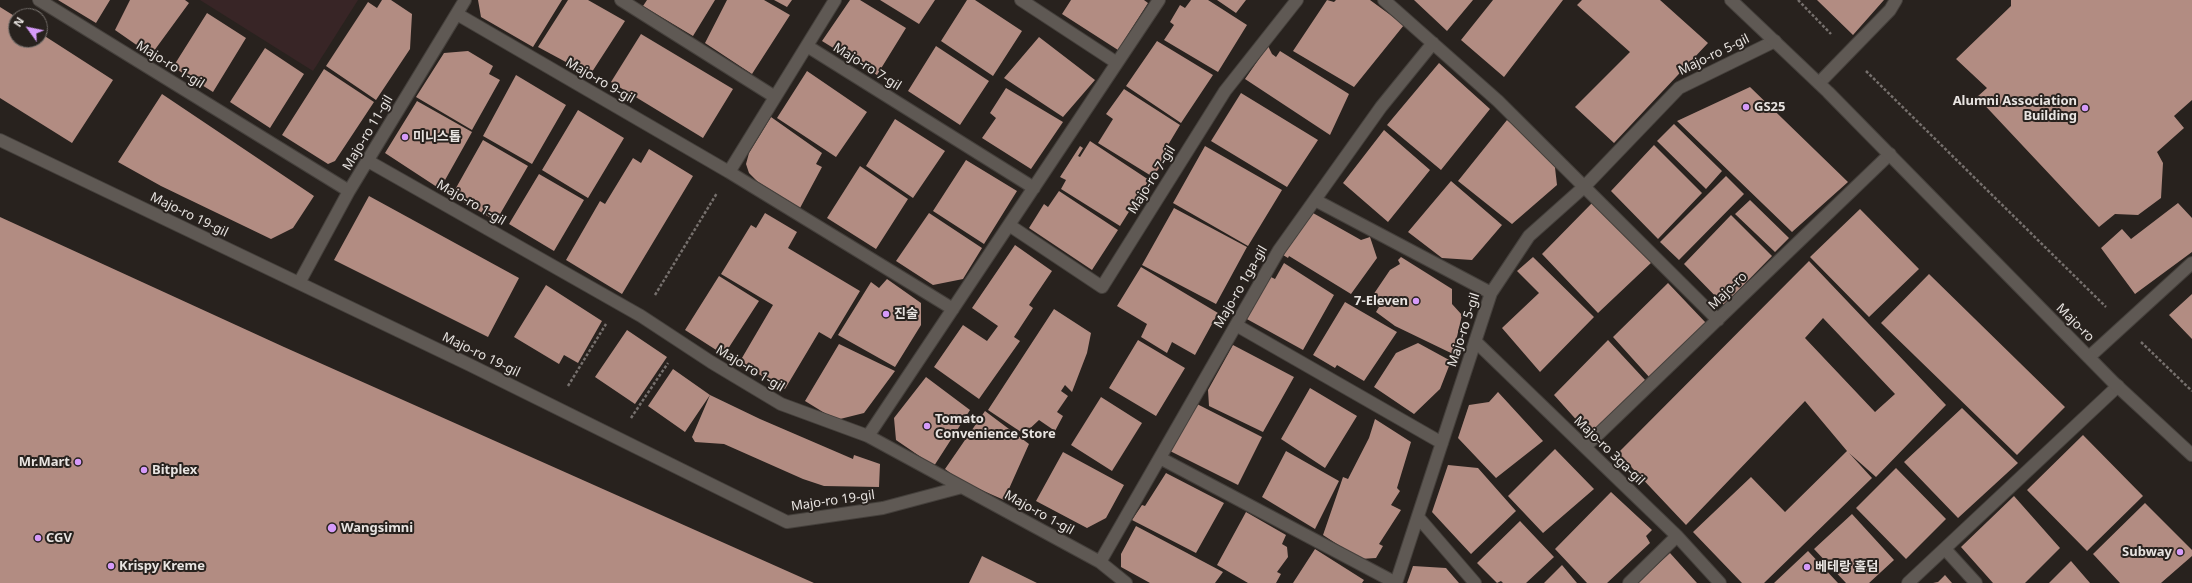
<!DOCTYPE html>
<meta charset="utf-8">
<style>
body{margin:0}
#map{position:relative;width:2192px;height:583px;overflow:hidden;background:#28221e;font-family:"Noto Sans",sans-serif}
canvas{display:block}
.north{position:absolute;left:8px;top:8px;width:40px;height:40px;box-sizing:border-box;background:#28221e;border:1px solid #75706c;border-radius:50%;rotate:303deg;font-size:11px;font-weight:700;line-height:16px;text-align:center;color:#e8e4e1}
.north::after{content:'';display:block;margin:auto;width:14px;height:18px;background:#d69bfa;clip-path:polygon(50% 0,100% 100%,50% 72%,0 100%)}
</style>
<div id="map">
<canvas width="2192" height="583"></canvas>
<div class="north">N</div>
</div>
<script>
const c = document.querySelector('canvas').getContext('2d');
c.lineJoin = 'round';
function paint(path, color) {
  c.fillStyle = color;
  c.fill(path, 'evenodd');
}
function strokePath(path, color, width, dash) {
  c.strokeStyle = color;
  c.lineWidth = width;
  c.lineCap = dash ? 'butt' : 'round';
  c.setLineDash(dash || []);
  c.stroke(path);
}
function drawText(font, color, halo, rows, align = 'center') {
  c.font = font + ' "Noto Sans","Noto Sans KR",sans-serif';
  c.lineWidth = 4;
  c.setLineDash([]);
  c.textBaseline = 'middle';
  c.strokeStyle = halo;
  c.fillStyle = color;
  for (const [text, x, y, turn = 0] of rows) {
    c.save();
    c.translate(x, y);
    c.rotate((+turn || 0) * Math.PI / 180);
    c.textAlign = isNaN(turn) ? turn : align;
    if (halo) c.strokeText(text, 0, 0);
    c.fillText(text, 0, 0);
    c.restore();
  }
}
const education = new Path2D(`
 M200,0h158l-45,71z`);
const building = new Path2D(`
 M58,0h52l-14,23z
 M130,0h55l4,3 -38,52 -36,-25z
 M382,0h9l21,14 -2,35 -34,51 -50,-34 42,-64 9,6z
 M478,0h84l-29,47 -52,-30z
 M568,0h20l37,21 -35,54 -52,-28z
 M647,0h68l-22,36 -50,-30z
 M727,0h37l26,15 -38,59 -47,-31z
 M774,0h18l-5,7z
 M850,0h10l46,28 -29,47 -55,-34z
 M880,0h55l-16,24z
 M967,0h8l47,31 -29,45 -52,-35z
 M1071,0h73l4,3 -30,47 -56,-36z
 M1191,0h17l39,25 -29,47 -54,-32 10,-15 -4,-3 10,-17 5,3z
 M1217,0h29l-10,13z
 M1327,0l7,2 2,-2h34l34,25 -50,62 -61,-36z
 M1414,0h59l-26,31z
 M1493,0h70l-59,77 -43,-37z
 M1582,0h78l48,43 -94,100 -39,-36 55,-55 -53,-47z
 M1817,0h67l-31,35z
 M2011,0h181v100l-18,16 10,12 -27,24 6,11 -2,35 -23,17 -23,-1 -16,13 -122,-130 10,-9 -31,-29 55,-53z
 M0,7l16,10v23h24v-7l73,47 -41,63 -72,-45z
 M207,13l39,25 -33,54 -40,-25z
 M641,34l92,55 -30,49 -92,-56z
 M1039,37l56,43 -32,37 -59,-39z
 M1157,41l56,34 -32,48 -55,-37z
 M936,46l53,35 -29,44 -52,-34z
 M1268,46l4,8 4,3 4,-6 69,43 -19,41 -85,-56z
 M265,48l39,26 -34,54 -40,-26z
 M468,51l25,15 -4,8 11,6 -28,50 -56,-33 28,-44z
 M1439,63l51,46 -49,61 -54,-45z
 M324,69l50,33 -39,59 -7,3 -46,-29z
 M807,71l60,41 -31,45 -59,-39z
 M516,75l50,30 -34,59 -49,-28z
 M1750,87l98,95 -56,50 -115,-111z
 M1006,88l57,34 -32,47 -49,-31 14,-20 -6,-5z
 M1124,89l56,36 -18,30 -1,10 -8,12 -55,-34 15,-24 -7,-5z
 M1241,93l77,47 -31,47 -76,-46z
 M162,94l152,102 -21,32 -22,11 -110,-53 -43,-24z
 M417,101l55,31 -32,57 -55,-36z
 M578,110l46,28 -36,60 -46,-28z
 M771,117l51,36 -6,11 6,3 -22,41 -42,-26 -9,-9 -3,-9 3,-11z
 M895,119l50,32 -32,47 -47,-32z
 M1507,120l47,39 3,26 -45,39 -54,-43z
 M1674,124l48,47 -16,18 -49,-48z
 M1384,130l46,40 -42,52 -45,-39z
 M483,140l45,26 -32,55 -44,-26z
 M1090,141l59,39 -29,46 -59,-37 5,-9 -6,-3 20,-31 3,2 -5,8 2,1z
 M1654,145l48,48 -44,46 -47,-48z
 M1205,146l77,44 -34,56 -75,-43z
 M649,149l44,27 -71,118 -56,-34 34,-59 5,3 28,-46 8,5z
 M966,160l51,31 -33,53 -51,-33z
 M860,166l48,33 -32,50 -49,-31z
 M539,174l45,26 -30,51 -45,-27z
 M1726,176l18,18 -65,66 -19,-18z
 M1451,181l51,44 -30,35 -30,-2 -34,-26z
 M1059,191l59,39 -26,40 -63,-42 15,-24 4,3z
 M369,196l150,82 -31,59 -154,-77z
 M1750,200l39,38 -14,14 -40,-38z
 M1593,202l59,60 -54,51 -56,-59z
 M2178,203l14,15v34l-57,42 -34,-46 21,-19 9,10z
 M1174,208l73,39 -31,57 -74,-39z
 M1860,209l59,60 -50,48 -59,-60z
 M765,213l32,19 -9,16 72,43 -29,48 -12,-7 -34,57 -46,-26 34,-58 -52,-31 30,-49 5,3z
 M929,213l53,35 -19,31 -30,6 -37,-24z
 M1313,213l48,27 9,-3 7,21 -26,36 -62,-38 -1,2 -5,-3z
 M1731,215l41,41 -48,49 -40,-41z
 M0,217l284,130 530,236h-814z
 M1015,245l37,26 -23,34 4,3 -19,29 6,4 -41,58 -45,-32 29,-42 24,16 11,-15 -26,-18z
 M1401,257l51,32v15l10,11 -9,39 -58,-28 -19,-14 3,-5 -10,-6 21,-31 10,-6 -2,-4z
 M1533,257l61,60 -54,55 -38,-44 37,-35 -22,-22z
 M1809,261l137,144 -70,72 -27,-24 23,25 -108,105h-22l-49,-51 58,-55 34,35 62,-61 -42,-50 -119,124 -68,-72zM1823,318l72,76 -20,18 -70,-74z
 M1284,263l50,32 -31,55 -58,-32 24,-42 6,3z
 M1141,267l77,46 -23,42 -23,-13 -5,11 -26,-16 6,-13 -30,-18z
 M1929,274l136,133 -48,48 -136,-132z
 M719,276l40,25 -35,54 -39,-25z
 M887,279l34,24v22l-26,42 -57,-32 33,-53 8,6z
 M1668,283l38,40 -56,55 -37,-41z
 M546,285l56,36 -24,42 -14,-8 -5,9 -45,-27z
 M2192,294v45l-23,-24z
 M1345,302l52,30 -33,49 -27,-16 -2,3 -22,-13z
 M1054,309l37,24 -4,20 -15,39 -7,-7 -4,6 7,5 -11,16 6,4 -8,15 -16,-11 -15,14 -36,-24z
 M627,330l40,27 -32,47 -40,-27z
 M1138,340l47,28 -29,48 -47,-28z
 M1608,340l38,41 -56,54 -36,-40z
 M1418,343l33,18 -11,28 -26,25 -40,-27 22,-34z
 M839,344l56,27 -31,42 -28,7 -31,-19z
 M1233,345l61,32 -31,55 -54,-26 -1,-16z
 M673,369l37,26 50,24 93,40 1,-4 26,9 -1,23 -55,-1 -21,-7 -79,-35 -29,-2 -3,-5 18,-42 -25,37 -37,-26z
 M926,377l44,33 -36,56 -38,-26 -2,-22z
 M1310,388l47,28 -32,52 -44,-29z
 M1498,392l45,49 -47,37 -38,-40 11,-33 20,-3z
 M1101,397l41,26 -30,48 -41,-26z
 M1195,403l67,34 -24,48 -70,-35z
 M1962,408l56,55 -60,55 -54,-56z
 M985,411l44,33 -25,56 -43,-19 -16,-12z
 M1375,419l36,23 -14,46 3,3 -9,14 10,5 -22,34 4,2 -7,12 -16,1 -37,-24 20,-58 5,2 21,-41z
 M2083,435l60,61 -56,55 -60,-61z
 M1555,449l39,40 -51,44 -35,-37z
 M1286,451l53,30 -24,48 -53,-32z
 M1063,452l61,33 -18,33 -19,10 -51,-27z
 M1448,465l30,3 38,43 -45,43 -39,-42z
 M1896,468l50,51 -40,40 -50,-51z
 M1166,473l58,30 -28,50 -64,-33 10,-15 3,1z
 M1611,492l41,38 -6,6 4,7 -43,40h-20l-32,-34z
 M2014,496l46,52 -35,35h-32l-32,-36z
 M2145,503l47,47v6l-31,27h-41l-27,-29z
 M1246,512l40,23 -4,9 5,3 1,10 -11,15 4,2 -5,9h-28l-31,-18z
 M1852,514l42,46 -25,23h-23l-32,-34z
 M1520,521l34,36 -28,26h-23l-2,-2 -4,2 -20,-20z
 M1136,526l87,46 -8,11h-65l-29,-16v-13z
 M1315,549l49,31 -2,3h-69z
 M1808,551l30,32h-64z
 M1670,553l27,30h-60z
 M982,556l55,27h-68z
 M2071,561l19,22h-41z
 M1562,565l15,18h-33z
 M1413,566l33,2 13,15h-52z
 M1945,575l7,8h-19l5,-1z`);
const path = new Path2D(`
 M1798,0l33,34
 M1866,71l240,236
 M655,295l62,-102
 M2141,342l51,49
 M568,386l38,-62
 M631,418l37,-55`);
const street = new Path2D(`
 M39,0l310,191
 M621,0l154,97
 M1021,0l96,63
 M1384,0l114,101 220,219
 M457,14l272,158 224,137
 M807,46l227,142
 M1819,83l71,-73 6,-10
 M0,140l470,225 317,157 96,-14 79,-21
 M368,161l273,155 70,46 70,42 87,32 232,126 26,21
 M729,172l106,-172
 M1315,200l176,93
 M1009,225l93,62 123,-196 72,-91
 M299,283l50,-92 116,-191
 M1236,325l206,118
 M1475,341l202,195 43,47
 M2089,357l103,-94
 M868,436l291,-436
 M1585,447l305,-293
 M1160,458l236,125 95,-290 38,-57 56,-50 94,-98 96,-47
 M1418,517l57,66
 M1945,549l31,34
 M1100,562l179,-312 102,-143 52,-64
 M1629,583l48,-47
 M1908,583l210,-197`);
const secondary = new Path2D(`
 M1731,0l97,92 286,291 78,72`);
const markers = [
 [1746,107,4,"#d69bfa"],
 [2085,108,4,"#d69bfa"],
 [405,137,4,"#d69bfa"],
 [1416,301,4,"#d69bfa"],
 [886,314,4,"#d69bfa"],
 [927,426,4,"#d69bfa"],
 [78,462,4,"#d69bfa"],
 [144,470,4,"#d69bfa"],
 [332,528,5,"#d69bfa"],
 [38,538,4,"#d69bfa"],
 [2180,552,4,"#d69bfa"],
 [111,566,4,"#d69bfa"],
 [1807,567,4,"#d69bfa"]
];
const streetNames = [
 ["Majo-ro 5-gil",1714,55,-26],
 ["Majo-ro 1-gil",170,65,32],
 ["Majo-ro 7-gil",867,67,32],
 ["Majo-ro 9-gil",600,81,30],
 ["Majo-ro 11-gil",368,133,-59],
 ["Majo-ro 7-gil",1152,180,-58],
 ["Majo-ro 1-gil",471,203,30],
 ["Majo-ro 19-gil",189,215,26],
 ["Majo-ro 1ga-gil",1241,287,-60],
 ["Majo-ro",1728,291,-44],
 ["Majo-ro",2075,323,45],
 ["Majo-ro 5-gil",1464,330,-72],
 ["Majo-ro 19-gil",481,355,26],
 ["Majo-ro 1-gil",750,369,31],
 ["Majo-ro 3ga-gil",1609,451,44],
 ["Majo-ro 19-gil",833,501,-8],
 ["Majo-ro 1-gil",1039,513,29]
];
const poiNames = [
 ["Alumni Association",2077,101,"right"],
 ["Building",2077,116,"right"],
 ["GS25",1754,107],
 ["미니스톱",413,137],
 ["7-Eleven",1408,301,"right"],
 ["진술",894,314],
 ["Tomato",935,419],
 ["Convenience Store",935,434],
 ["Mr.Mart",70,462,"right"],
 ["Bitplex",152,470],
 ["Wangsimni",341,528],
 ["CGV",46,538],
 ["Subway",2172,552,"right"],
 ["Krispy Kreme",119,566],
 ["베테랑 홀덤",1815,567]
];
paint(education, '#382526');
paint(building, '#b28c82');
strokePath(street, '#45403c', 14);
strokePath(secondary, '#45403c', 14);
strokePath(path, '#76706d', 2.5, [3, 2]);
strokePath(street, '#5f5954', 12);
strokePath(secondary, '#5f5954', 12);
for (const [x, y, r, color] of markers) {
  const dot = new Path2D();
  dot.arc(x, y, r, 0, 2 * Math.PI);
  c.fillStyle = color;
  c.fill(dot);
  strokePath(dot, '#28221e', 1.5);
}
drawText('13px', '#e8e4e1', '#28221e', streetNames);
drawText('bold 13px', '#e8e4e1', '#28221e', poiNames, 'left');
</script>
